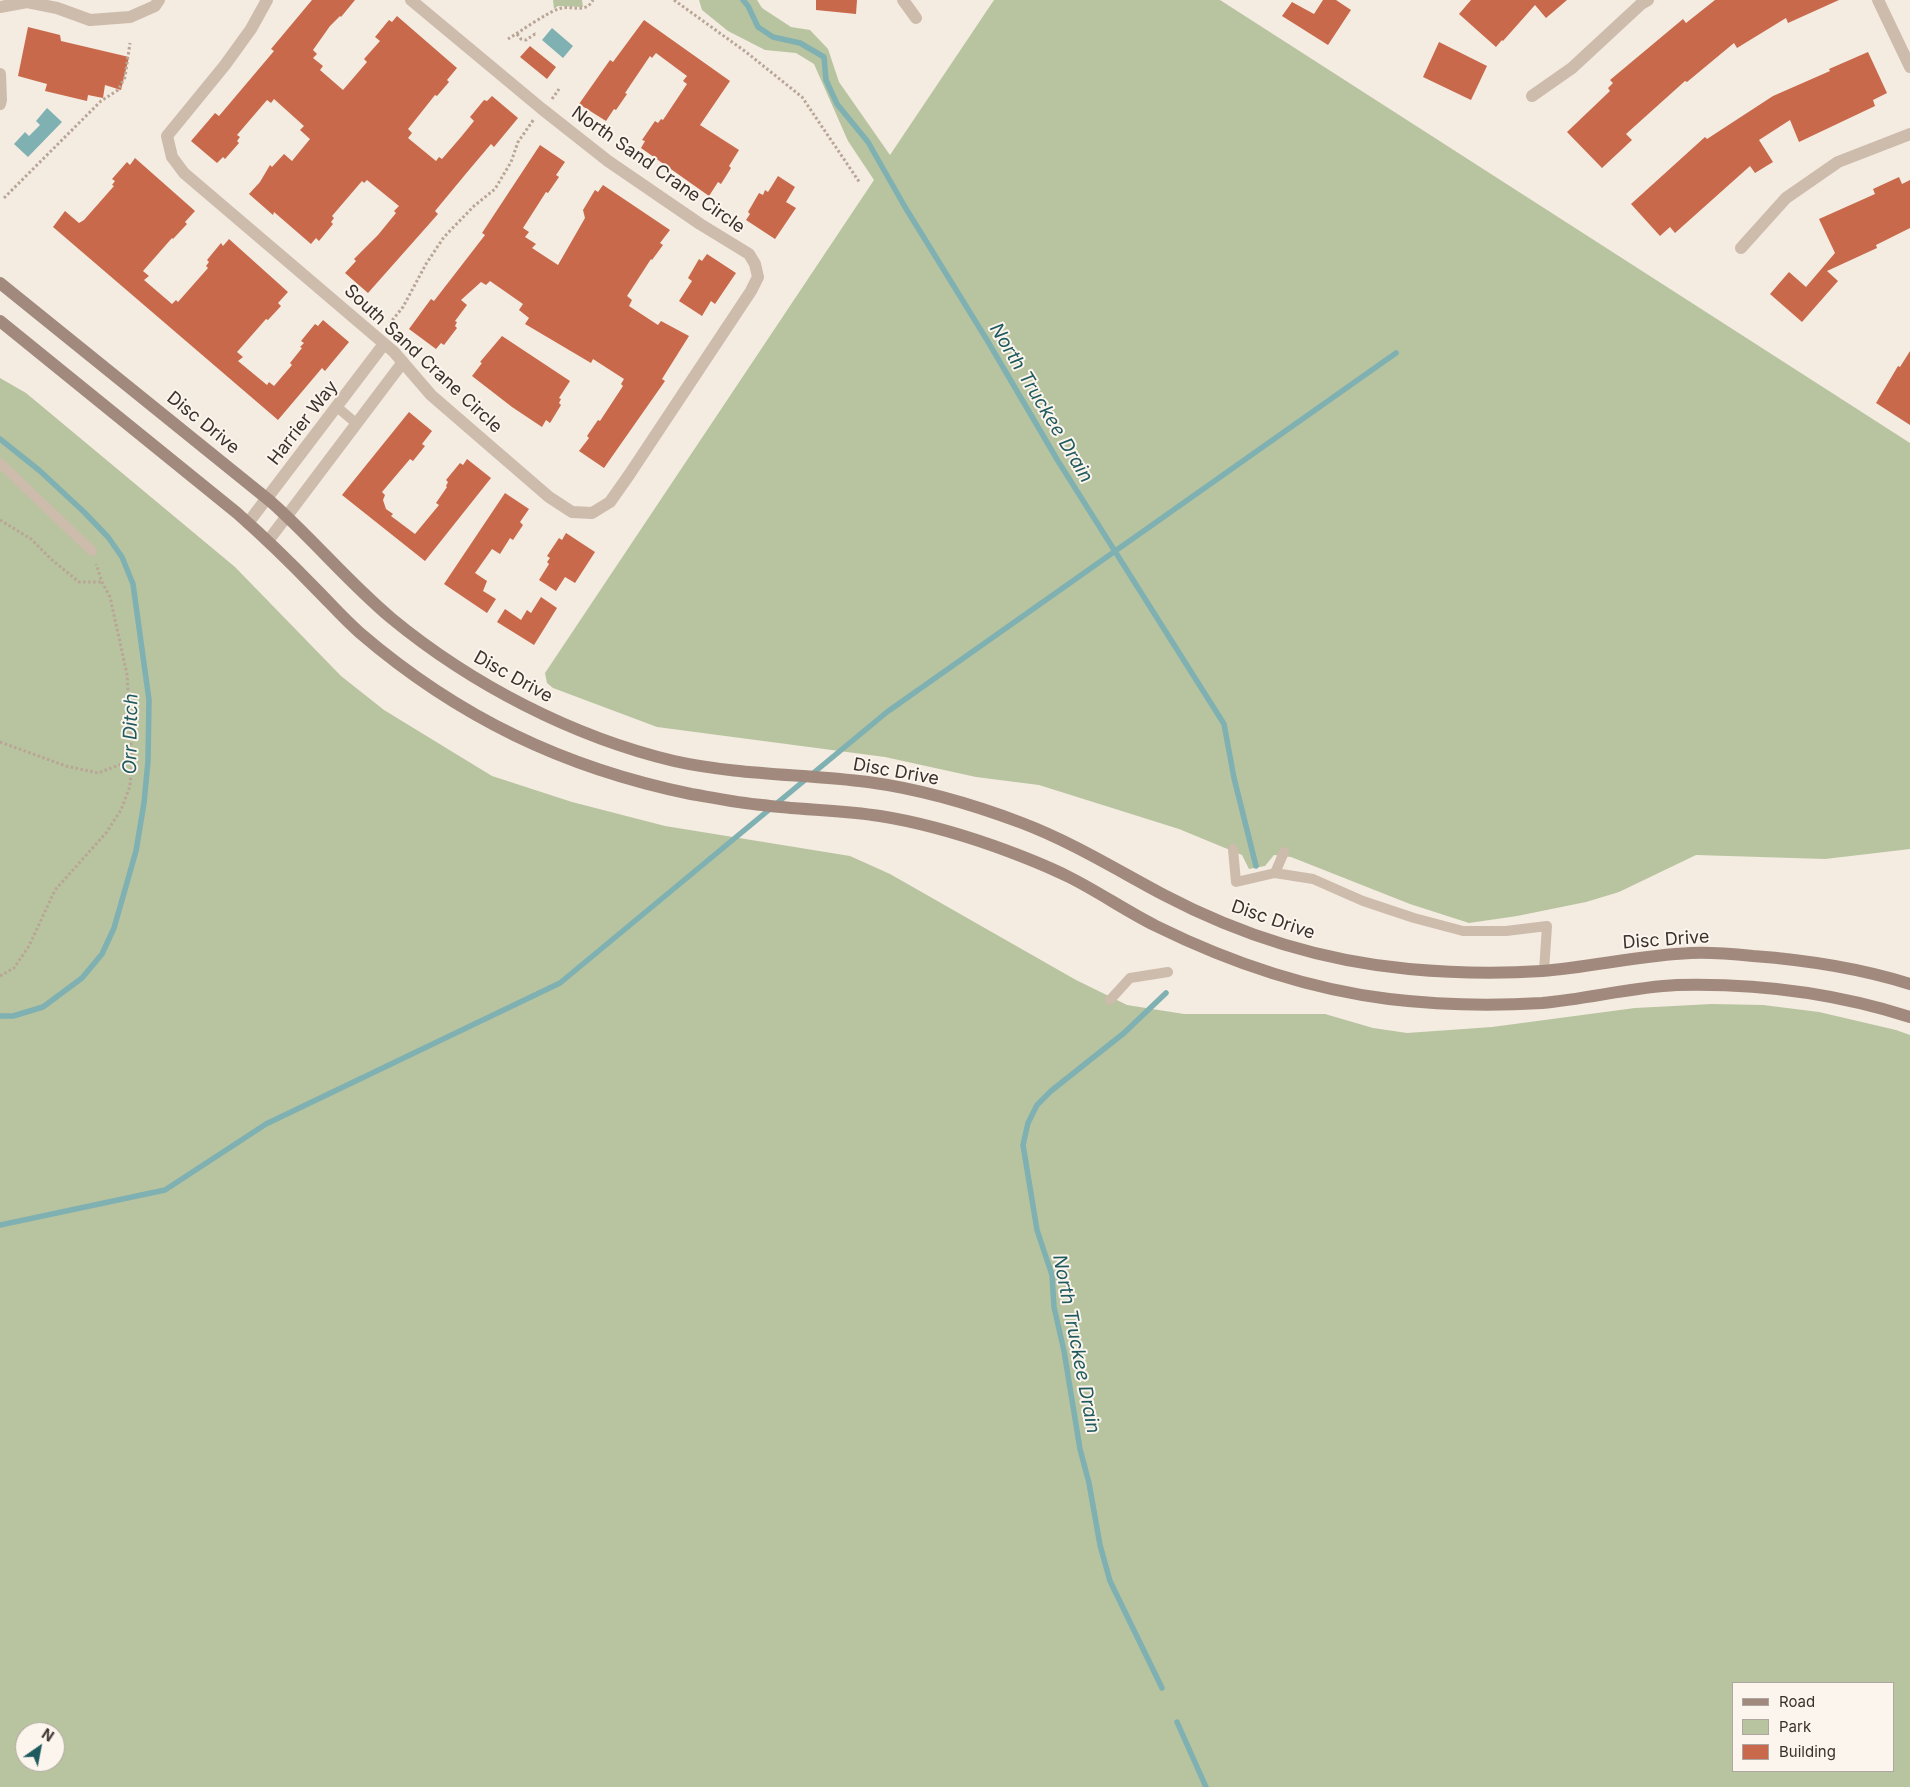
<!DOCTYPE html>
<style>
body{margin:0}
#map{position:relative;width:1910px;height:1787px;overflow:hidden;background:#f4ebe1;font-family:Inter,sans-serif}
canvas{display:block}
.legend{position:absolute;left:1732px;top:1682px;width:162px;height:90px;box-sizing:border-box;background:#fbf5ee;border:1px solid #aea6a0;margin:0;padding:6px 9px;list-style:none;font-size:15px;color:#3b302b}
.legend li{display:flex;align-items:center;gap:10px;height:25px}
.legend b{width:25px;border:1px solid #aea6a0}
.north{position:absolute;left:15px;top:1722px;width:50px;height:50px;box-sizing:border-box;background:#fbf5ee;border:1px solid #aea6a0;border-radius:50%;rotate:33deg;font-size:14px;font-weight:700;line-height:20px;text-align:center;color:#3b302b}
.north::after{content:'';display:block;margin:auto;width:18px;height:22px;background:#1f5a5e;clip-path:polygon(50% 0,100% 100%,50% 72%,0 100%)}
</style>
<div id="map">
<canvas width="1910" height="1787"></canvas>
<ul class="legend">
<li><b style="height:6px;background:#a18a7d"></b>Road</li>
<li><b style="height:14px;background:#b8c4a0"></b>Park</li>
<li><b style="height:14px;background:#c8694b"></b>Building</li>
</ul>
<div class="north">N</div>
</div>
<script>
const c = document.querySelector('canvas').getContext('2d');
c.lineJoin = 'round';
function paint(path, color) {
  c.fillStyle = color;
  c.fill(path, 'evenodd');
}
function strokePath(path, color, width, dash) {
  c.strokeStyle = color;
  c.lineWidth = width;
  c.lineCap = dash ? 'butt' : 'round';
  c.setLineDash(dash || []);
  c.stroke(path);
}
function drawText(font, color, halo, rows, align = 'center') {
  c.font = font + ' Inter,sans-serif';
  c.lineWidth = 4;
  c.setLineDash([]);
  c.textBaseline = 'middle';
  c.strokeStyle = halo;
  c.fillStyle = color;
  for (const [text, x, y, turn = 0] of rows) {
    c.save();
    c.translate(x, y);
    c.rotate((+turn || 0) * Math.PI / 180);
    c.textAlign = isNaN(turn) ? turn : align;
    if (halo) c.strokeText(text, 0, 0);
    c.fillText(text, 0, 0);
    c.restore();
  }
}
const green = new Path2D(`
 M553,0h29l1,7 -25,-1 -4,3z
 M699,0h58l5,8 29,19 19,3 18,19 11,33 51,73 104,-155h226l690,443v406l-85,10 -129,-4 -77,37 -33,10 -69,14 -48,7 -59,-19 -119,-47 -17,-2 -9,11 -16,3 -7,-14 -63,-26 -140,-44 -63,-8 -91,-20 -228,-30 -104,-39 -6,-5 -2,-10 329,-493 -26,-39 -34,-77 -18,-11 -31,-3 -37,-19 -26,-21z
 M0,378l26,15 209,174 106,109 43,34 108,66 80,26 93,24 185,30 40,18 186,106 51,25 57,9h141l48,14 34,5 85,-6 143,-19 77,-4 51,1 56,7 77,18 14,5v752h-1910zM1734,1683h160v88h-160zM25,1732h30v30h-30z`);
const water = new Path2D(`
 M552,28l21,18 -10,12 -21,-18z
 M47,108l15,14 -34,35 -14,-13 11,-12 4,4 11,-11 -4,-4z`);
const stream = new Path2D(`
 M743,0l5,6 10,21 15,10 27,6 24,14 2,23 11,24 31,38 37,65 82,133 71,121 166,263 10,54 22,88
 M0,439l40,32 44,41 24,25 14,20 11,27 16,116 -1,61 -4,42 -8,48 -22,77 -12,26 -20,24 -39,29 -30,9h-13
 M0,1225l165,-35 101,-66 294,-141 327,-271 509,-359
 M1162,1688l-52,-107 -10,-36 -11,-62 -9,-34 -16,-98 -10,-44 -2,-32 -15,-45 -14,-85 5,-22 9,-18 14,-14 73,-58 42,-40
 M1177,1722l29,65`);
const building = new Path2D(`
 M312,0h43l-14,17 -1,-1 -10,10 -17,24 4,4 -4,4 10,8 -3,4 23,20 24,-28 -3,-3 16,-18 -5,-4 14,-17 3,2 5,-6 60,52 -10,12 2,2 -12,14 -2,-1 -27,34 4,4 -4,5 28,23 3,-4 3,2 19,-22 13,-16 -4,-4 14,-17 3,1 5,-5 26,22 -24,29 -3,-3 -22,26 -34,41 3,3 -70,79 -23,-20 11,-12 -2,-2 24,-24 18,-22 -2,-2 5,-5 -32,-26 -3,3 -2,-2 -30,35 2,2 -3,4 2,2 -14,17 -3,-3 -5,6 -37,-32 -1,3 -24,-21 11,-12 10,-17 2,2 12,-13 8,7 18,-22 -10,-9 4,-4 -30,-27 -3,4 -4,-3 -30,35 3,2 -3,4 2,2 -14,16 -2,-2 -6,6 -26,-22 24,-28 4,3 55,-65 -3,-2z
 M816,0h41l-1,14 -40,-4z
 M1323,0h13l15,10 -23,35 -46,-29 10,-14 22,12z
 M1471,0h96l-21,18 -11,-13 -32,36 -1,-1 -6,7 -37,-33z
 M1715,0h124l-51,23 -2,-5 -49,30 -3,-5 -47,39 -2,-1 -59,53 6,6 -30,28 -35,-36 43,-41 -2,-3 5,-5 -3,-3 73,-61 3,4z
 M644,20l86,61 -30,44 39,25 -10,16 2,2 -10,16 -3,-2 -9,14 -68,-48 4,-7 -3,-1 13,-19 3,2 3,-4 2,1 24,-36 -4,-3 4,-5 -31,-23 -4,5 -2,-2 -25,37 2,1 -11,16 -2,-1 -8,12 -27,-17 31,-44 3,2z
 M28,27l32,8 1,6 68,16 -8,33 -16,-5 -2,13 -15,-3 -1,6 -42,-10 2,-7 -29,-8z
 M1439,42l48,24 -16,34 -48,-23z
 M530,46l26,21 -9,12 -27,-22z
 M1868,52l19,41 -14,7 2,6 -76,36 -9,-22 -31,20 14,22 -18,11 -5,-7 -75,67 -5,-6 -10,9 -29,-32 74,-67 2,2 66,-43 57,-25 -1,-2z
 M540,145l25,17 -9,13 3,2 -11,16 -2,-1 -23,36 6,4 -4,5 11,7 -4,4 26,17 27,-47 -2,-8 12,-20 3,2 5,-7 67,45 -10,13 3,2 -11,15 -1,-1 -24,37 5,4 -3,6 29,19 3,-4 28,15 -27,43 3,2 -61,87 -25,-17 10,-13 -2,-2 11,-16 2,1 23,-35 -2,-2 3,-5 -31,-20 -2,4 -66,-39 4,-6 -10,-8 4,-6 -33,-23 -4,4 -5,-3 -20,18 6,5 -12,16 2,1 -2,4 2,2 -13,17 -3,-2 -5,6 -27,-20 22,-30 3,2 51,-66 -3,-2z
 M135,158l60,53 -10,11 2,2 -14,15 -1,-1 -29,33 6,5 -5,4 28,24 4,-4 2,2 30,-34 -2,-2 3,-4 -2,-2 14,-17 2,3 6,-7 59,53 -10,11 3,3 -13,14 -2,-1 -29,33 6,5 -5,4 29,24 2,-3 5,4 18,-21 -2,-2 12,-15 -2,-1 4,-4 -3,-2 14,-17 3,2 5,-6 26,22 -24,29 -3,-3 -44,52 -225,-193 12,-16 14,12 5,-3 30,-34 -2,-1 3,-4 -3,-2 15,-17 3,3z
 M778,176l17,11 -9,15 10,6 -21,31 -29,-19 4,-6 -2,-2 11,-19 4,2 2,-5 3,2z
 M1899,177l3,7 8,-4v48l-34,17 1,3 -50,23 11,10 -36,41 -32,-28 19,-22 17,15 29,-34 -16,-34 56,-25 -2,-5z
 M707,254l29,19 -21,31 -4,-3 -9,15 -23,-15 13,-20 -4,-3 11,-19 3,2z
 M502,336l68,45 -11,17 2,1 -2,4 2,2 -11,18 -4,-3 -4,7 -30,-20 -40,-31 10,-13 -2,-1z
 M1910,351v74l-34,-22 22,-37 2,1z
 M409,412l23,19 -10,13 3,2 -12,15 -3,-2 -28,33 3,3 -2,5 3,9 7,5 -2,2 24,18 24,-29 -3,-2 11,-16 -1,-1 2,-4 -2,-2 14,-17 3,2 4,-6 24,19 -66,83 -83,-66z
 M505,493l24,16 -9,13 3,3 -10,15 -3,-2 -10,16 -8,-5 -17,24 12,8 -4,10 13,8 -9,14 -43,-29z
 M566,533l29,19 -20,31 -10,-6 -9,14 -17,-11 10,-16 -2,-2 3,-4 -3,-2 12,-18 3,2z
 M541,597l16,11 -23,37 -37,-23 8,-13 16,11 6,-10 4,3z`);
const path = new Path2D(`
 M674,0l72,52 56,45 58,86
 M517,34l4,5 5,1 9,-6 2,1
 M508,39c13,-8 37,-25 50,-30 13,-5 27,6 35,-9
 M552,99l7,-10
 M4,198l97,-97 17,-11 7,-13 5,-34
 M386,328l17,-21 23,-43 18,-27 30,-31 21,-17 16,-27 7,-20 16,-23
 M0,520l31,19 20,20 28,23h23
 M0,742l66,24 32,7 34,-13
 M0,976l14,-8 15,-22 26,-56 51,-57 15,-23 9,-24 2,-26 -5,-86 -17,-77 -8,-15 -6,-18`);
const lane = new Path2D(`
 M337,407l20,17
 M0,463l92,88
 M1233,849l3,33 39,-9 38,6 50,22 51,17 49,13h43l41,-5 -3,45
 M1275,873l9,-21
 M1110,1000l20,-22 38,-6`);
const street = new Path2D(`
 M267,0l-16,29 -26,36 -58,71 5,21 12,16 210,179 37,43 118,102 23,15 20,1 18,-11 19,-27 122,-184 7,-14 -3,-13 -6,-10 -49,-30 -92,-63 -66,-52 -131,-109
 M903,0l13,18
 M1878,0l32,67
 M0,7l27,-5 30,6 33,12 40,-3 25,-11 4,-6
 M0,74l1,26 -1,4
 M1532,96l40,-28 69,-64 7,-4
 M1741,248l45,-50 52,-36 72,-28
 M248,523l136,-179
 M268,541l135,-179`);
const secondary = new Path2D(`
 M0,283l270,218c42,37 78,81 121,117 80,66 182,119 283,143 63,14 129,13 194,21 52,7 104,22 154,41 50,19 95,47 142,72 76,40 159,66 245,74 44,4 88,5 133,2 50,-4 99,-16 149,-18 21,-1 42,1 62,3 54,4 106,12 157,28
 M0,321l237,192c27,24 53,49 78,75 15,15 29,31 45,45 98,84 204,135 331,161 23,4 47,9 71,11 39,5 79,5 118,11 38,6 77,17 114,30 25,9 51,19 75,31 30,15 57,34 87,49 73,36 152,63 233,73 50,6 102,7 153,4 46,-4 90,-16 135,-18 79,-2 158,8 233,32`);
const streetNames = [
 ["North Sand Crane Circle",658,170,35],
 ["South Sand Crane Circle",423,359,43],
 ["Disc Drive",203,423,39],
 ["Harrier Way",303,423,-52],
 ["Disc Drive",513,677,29],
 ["Disc Drive",896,772,10],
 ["Disc Drive",1273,920,19],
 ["Disc Drive",1666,940,-4]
];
const waterNames = [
 ["North Truckee Drain",1041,403,59],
 ["Orr Ditch",131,734,-89],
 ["North Truckee Drain",1076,1344,79]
];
paint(green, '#b8c4a0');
paint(water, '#7fb0b2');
strokePath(stream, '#7fb0b2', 5.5);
paint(building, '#c8694b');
strokePath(path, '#b9a596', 3, [2.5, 2.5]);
strokePath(lane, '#cdbbac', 10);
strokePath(street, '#cdbbac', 12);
strokePath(secondary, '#a18a7d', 12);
drawText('18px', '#3b302b', '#fbf5ee', streetNames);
drawText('italic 19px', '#1f5a5e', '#fbf5ee', waterNames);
</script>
